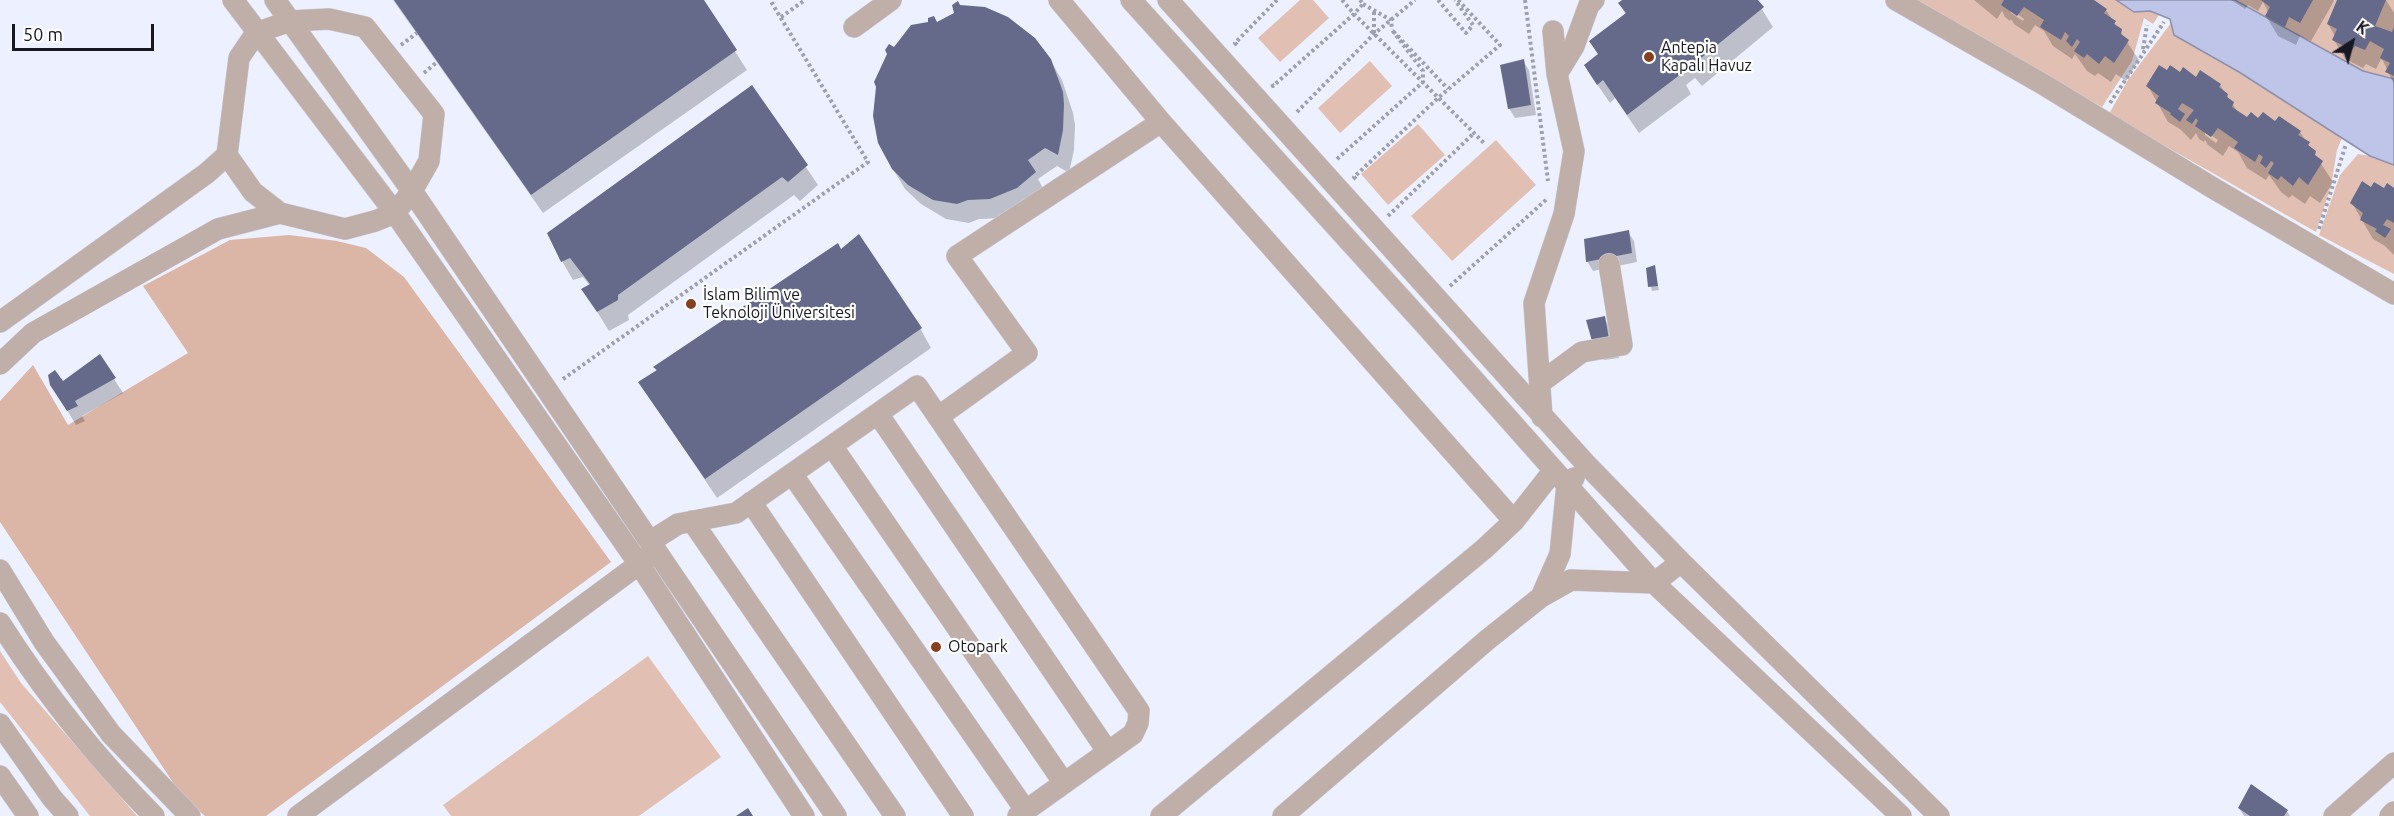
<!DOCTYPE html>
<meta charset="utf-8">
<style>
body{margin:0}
#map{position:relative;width:2394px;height:816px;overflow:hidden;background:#edf0fe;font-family:Ubuntu,sans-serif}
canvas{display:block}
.north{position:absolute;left:2322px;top:12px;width:60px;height:60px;-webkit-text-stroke:4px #fefefe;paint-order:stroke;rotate:36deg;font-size:16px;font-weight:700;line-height:24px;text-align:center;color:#171821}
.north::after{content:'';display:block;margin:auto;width:21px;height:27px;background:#171821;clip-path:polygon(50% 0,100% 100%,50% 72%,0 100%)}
.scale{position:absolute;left:12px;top:24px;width:142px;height:27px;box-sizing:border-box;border:3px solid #171821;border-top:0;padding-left:8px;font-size:18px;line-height:21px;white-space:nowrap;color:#171821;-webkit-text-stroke:4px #fefefe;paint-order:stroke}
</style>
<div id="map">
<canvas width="2394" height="816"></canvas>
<div class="north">K</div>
<div class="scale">50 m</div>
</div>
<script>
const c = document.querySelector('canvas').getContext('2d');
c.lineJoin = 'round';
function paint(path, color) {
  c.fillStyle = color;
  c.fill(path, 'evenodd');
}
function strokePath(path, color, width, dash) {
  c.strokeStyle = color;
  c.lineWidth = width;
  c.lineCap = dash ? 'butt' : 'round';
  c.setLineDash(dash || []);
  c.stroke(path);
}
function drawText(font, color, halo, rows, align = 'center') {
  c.font = font + ' Ubuntu,sans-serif';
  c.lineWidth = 4.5;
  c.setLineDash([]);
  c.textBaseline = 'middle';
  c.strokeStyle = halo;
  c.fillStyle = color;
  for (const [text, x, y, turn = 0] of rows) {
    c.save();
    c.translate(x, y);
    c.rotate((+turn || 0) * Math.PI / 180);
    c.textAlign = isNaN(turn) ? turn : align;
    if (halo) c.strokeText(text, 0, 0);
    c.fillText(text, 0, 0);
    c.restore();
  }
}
const green = new Path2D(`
 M1300,0h13l16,18 -49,44 -22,-24z
 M1913,0h203l18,12 16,-1 9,4 -6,9 -9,-6 -12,43 -30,46z
 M2235,0h159v79l-31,-8z
 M2171,23l4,12 64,37 103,66 -5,12 -6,36 -15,46 -207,-118 19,-34z
 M1370,61l22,25 -52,47 -22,-25z
 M1418,124l27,31 -57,50 -27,-31z
 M1496,140l40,45 -84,76 -41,-45z
 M2358,154l12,2 24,9v109l-75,-39 21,-60z
 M0,651l21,32 116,133h-47l-90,-114z
 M648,656l73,101 -82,59h-188l-8,-11z`);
const forest = new Path2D(`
 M289,235l48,6 29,7 38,29 207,285 -345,254h-61l-21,-17 -184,-277v-121l33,-36 35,60 120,-72 -45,-67 87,-46z`);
const water = new Path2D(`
 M2116,0h119l128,71 31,8v86l-24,-9 -131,-84 -65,-37 -4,-16 -20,-8 -16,1z`);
const shadow = new Path2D(`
 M393,0h309l45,70 -204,143z
 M1625,0h131l17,27 -71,59 -7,-8 -9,7 5,9 -52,39 -24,-35 -5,5 -13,-19 2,-29 27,-40 -6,-11z
 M1974,0h117l15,10 33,50 -13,21 -10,-7 -5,8 -13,-9 -3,3 -8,-5 -12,-17 -3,5 -19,-13 -9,-15 -9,-6 -6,9 -15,-10 -3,-5 -1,2 -5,-4 -3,-6 -5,8zM2010,9l14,10 -1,2 -12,-8z
 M2231,0h102l1,1 -23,40 -11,-5 -4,9 -18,-9 -12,-20 2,-4 -5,-10 -5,9 -10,-6 -3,4z
 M2338,0h48l8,13v71l-11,-23 -2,-2 -5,10 -10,-5 -3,4 -18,-9 -11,-19 1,-4 -7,-12z
 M959,6l91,54 12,20 11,33 2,12 -1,25 -5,23 -12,-7 -19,13 7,13 -43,26 -23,1 -10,4 -23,-4 -25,-15 -16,-15 -12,-20 1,-120 62,-35z
 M1523,61l6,9 7,45 -21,3 -6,-10z
 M2167,73l53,12 19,29 8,5 29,4 24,9 33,50 -13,21 -10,-7 -5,8 -13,-9 -3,3 -8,-6 -12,-17 -3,5 -19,-12 -9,-16 -9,-6 -6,10 -15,-11 -3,-5 -1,2 -5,-3 -3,-6 -5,7 -11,-11 -12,-7 -20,-36zM2205,131l13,9 -2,3 -11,-8z
 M752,87l66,98 -18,16 -6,-6 -166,120 1,5 -20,11 -26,-42 7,-3 -7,-9 -10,3 -11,-19z
 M2371,189l23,1v65l-9,-9 -12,-7 -21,-36z
 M1628,232l6,9 3,21 -44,9 -6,-10z
 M841,251l79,77 11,20 -214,150 -77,-115 17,-11 -2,-4z
 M1654,267l5,23 -7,1 -5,-22z
 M1604,318l11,19 4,21 -15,2 -11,-20z
 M100,357l23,36 -41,23 3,5 -9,4 -15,-25 2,-17z
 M2239,808l48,3 3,5h-46z`);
const building = new Path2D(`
 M394,0h310l33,50 -206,145z
 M1622,0h136l6,7 -74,60 -7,-7 -9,7 7,7 -54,41 -24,-35 -6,5 -13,-20 14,-11 -9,-13 37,-28 -8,-10z
 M2004,0h90l13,9 -3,4 12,8 -2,3 8,5 -1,5 8,6 -15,23 -9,-7 -6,8 -12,-10 -3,4 -10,-7 6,-9 -3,-3 -5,8 -6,-6 3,-5 -4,-4 -4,8 -21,-13 4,-7 -20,-13 -7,9 -16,-11z
 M2261,0h52l-13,23 -11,-6 -4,10 -20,-11 5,-9z
 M2337,0h49l-11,26 17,6 2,-5v49l-9,-4 5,-9 -10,-5 4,-9 -14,-8 -5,9 -10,-4 -3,4 -20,-10 5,-11 -10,-5z
 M958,1l2,4 25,2 23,10 27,21 16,21 12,33 1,12 -1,26 -5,25 -13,-7 -17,12 8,12 -19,16 -27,11 -22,1 -11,4 -24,-4 -25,-15 -16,-16 -14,-26 -5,-27 3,-29 -2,-5 13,-28 -2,-4 4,-6 5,3 17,-22 17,-3v-4l6,-2 3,6 17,-9 -2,-8z
 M1524,59l7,46 -23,4 -8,-44z
 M2159,65l8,5 3,-5 10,7 3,-5 13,10 4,-7 21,14 -2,3 9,7 -1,3 7,5 -2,5 15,10 4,-5 7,6 5,-6 12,9 4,-5 22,15 -3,4 12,7 -2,3 8,6 -1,4 8,6 -15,24 -9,-8 -6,9 -12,-10 -3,4 -10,-7 6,-10 -3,-2 -5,7 -6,-5 3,-6 -4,-3 -4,8 -21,-14 4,-6 -20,-14 -7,9 -16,-11 3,-5 -2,-3 -4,6 -6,-4 8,-10 -12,-7 -4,6 7,5 -5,8 -10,-8 1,-1 -16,-10 4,-7 -13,-10z
 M752,85l56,80 -20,17 -6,-5 -164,118v5l-21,12 -16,-23 9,-5 -20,-26 -9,4 -14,-29z
 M2362,181l9,6 3,-5 10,6 3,-5 7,5v35l-7,-4 -4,6 8,4 -6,9 -10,-7 2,-2 -17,-9 3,-7 -13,-10z
 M1629,230l3,23 -46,9 -2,-23z
 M859,234l63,94 -217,151 -67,-97 19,-12 -4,-3 185,-124 3,6z
 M1655,265l3,21 -10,1 -2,-19z
 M1605,316l4,23 -17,2 -6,-21z
 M100,354l16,24 -41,23 3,5 -11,5 -17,-26 -2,-10 7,-5 8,11z
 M2251,784l37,26 -4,6h-34l-12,-8z
 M748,808l5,8h-17z`);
const path = new Path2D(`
 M1360,0l3,4 -9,10 130,129
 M1438,0l28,33 7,-8 -18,-25
 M1525,0l23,181
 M1363,4l28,16 1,10
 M781,17l24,-17
 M1374,33v-22
 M401,45l16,-12
 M1237,45l-2,-2 42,-43
 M2143,49l4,-24
 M424,73l13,-11
 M1272,84l1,2 81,-72 -12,-14
 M2110,103l54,-81
 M1297,112l77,-78 41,-34
 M1337,159l86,-77v-11l-31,-41 56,59
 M1356,179l-2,-2 84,-79 62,-53 -42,-45
 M1388,216l86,-83
 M2319,229l27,-85
 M1450,286l97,-87
 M563,379l305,-217 -98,-162`);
const minor = new Path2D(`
 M233,0l162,213 244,351 165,252
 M275,0l137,191 424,625
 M1059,0l102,122 353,399
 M1131,0l296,327 227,256 247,233
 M1168,0l419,465 94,97 258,254
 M1896,0l150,86 167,102 181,106
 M329,19l36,8 69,87 -5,47 -17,30 -17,22 -20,8 -30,8 -65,-16 -27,-21 -26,-37 12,-97 17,-25 34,-12z
 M854,27l37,-27
 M1553,31l4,43
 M0,322l207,-149 20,-18
 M0,364l33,-31 185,-104 62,-16
 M1540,383l42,-31 40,-7 -13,-81
 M878,414l230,338
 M938,417l89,-64 -70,-97 204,-134
 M1542,417l-8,-114 30,-89 10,-63 -17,-77 17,-28 15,-41 5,-5
 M832,446l232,337
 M792,474l234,337
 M751,502l212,314
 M692,521l203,295
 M651,541l27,-17 58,-11 181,-127 222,325 -1,12 -5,11 -115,82
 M0,570l44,72 67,92 79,82
 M1541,597l19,-43 7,-70 7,-6
 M0,623c44,69 96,135 154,193
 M0,724l52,74 16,18
 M0,776l28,40
 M298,816l352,-260
 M1161,816l323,-267 30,-28 40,-51
 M1283,816l204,-176 54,-43 30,-17 83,3 27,-21
 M2334,816l60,-53
 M2390,816l4,-4`);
const markers = [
 [1649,57,6,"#87401f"],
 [691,304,6,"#87401f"],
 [936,647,6,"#87401f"]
];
const poiNames = [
 ["Antepia",1661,48],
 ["Kapalı Havuz",1661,66],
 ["İslam Bilim ve",703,295],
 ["Teknoloji Üniversitesi",703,313],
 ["Otopark",948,647]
];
paint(green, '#e1c0b3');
paint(forest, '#dbb5a5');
paint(water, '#bfc5e8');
strokePath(water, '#8d91ac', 1.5);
paint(shadow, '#0003');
paint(building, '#656a8a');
strokePath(minor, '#cbcddb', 22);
strokePath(path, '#9ea1ad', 4, [3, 3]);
strokePath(minor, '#c0afa8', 21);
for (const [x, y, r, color] of markers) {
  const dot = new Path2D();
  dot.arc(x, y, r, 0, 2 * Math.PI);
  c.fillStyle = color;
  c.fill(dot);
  strokePath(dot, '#fefefe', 2);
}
drawText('16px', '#171821', '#fefefe', poiNames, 'left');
</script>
